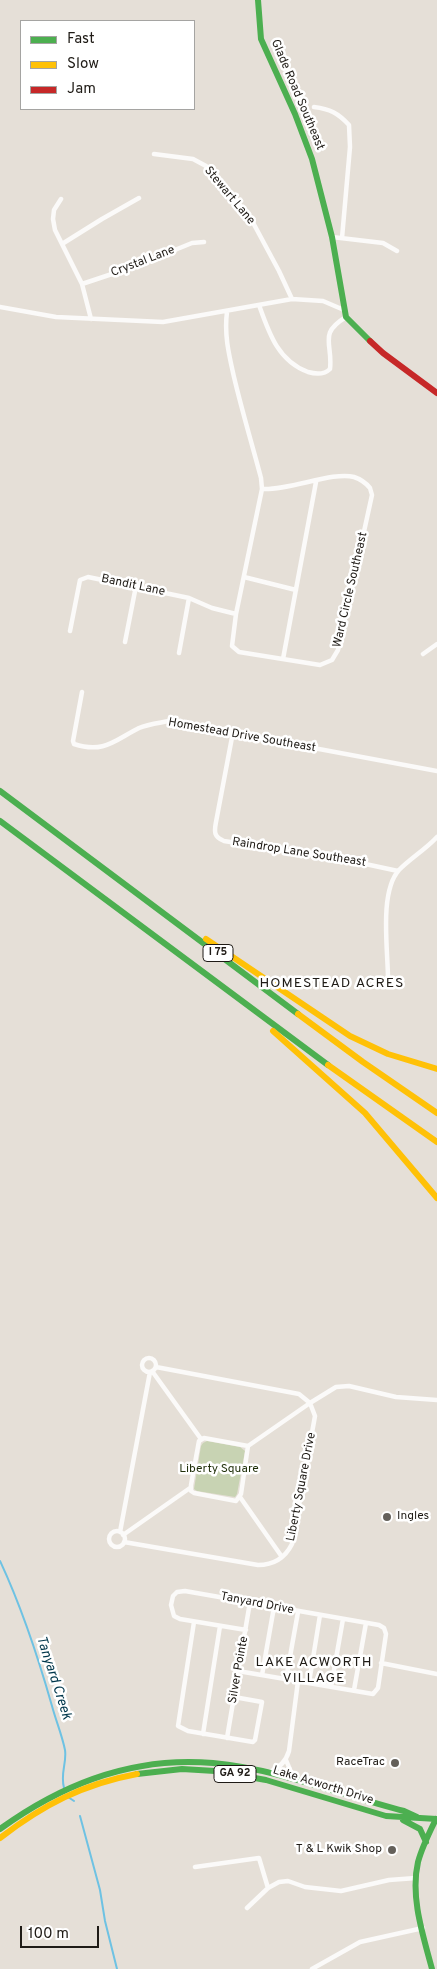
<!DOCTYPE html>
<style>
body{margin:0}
#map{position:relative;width:437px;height:1969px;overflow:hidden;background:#e5dfd7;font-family:Overpass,sans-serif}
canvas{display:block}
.legend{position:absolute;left:20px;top:20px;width:175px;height:90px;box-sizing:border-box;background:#fff;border:1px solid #a5a4a2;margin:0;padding:6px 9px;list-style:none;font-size:15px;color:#1f1b16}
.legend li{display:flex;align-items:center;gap:10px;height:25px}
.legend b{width:25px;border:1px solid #a5a4a2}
.scale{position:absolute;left:20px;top:1926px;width:79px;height:22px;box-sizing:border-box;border:2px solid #1f1b16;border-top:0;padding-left:6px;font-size:15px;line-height:18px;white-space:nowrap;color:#1f1b16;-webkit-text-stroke:4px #fff;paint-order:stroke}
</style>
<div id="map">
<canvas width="437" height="1969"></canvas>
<ul class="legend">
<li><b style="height:6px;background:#4caf50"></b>Fast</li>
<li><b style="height:6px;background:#ffc107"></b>Slow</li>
<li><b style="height:6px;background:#c62828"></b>Jam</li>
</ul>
<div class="scale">100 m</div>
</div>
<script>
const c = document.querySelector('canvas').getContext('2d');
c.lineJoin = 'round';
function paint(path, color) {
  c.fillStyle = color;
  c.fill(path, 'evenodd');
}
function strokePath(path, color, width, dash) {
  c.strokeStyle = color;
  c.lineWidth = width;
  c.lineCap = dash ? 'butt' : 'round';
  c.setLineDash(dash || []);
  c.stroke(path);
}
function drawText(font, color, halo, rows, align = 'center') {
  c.font = font + ' Overpass,sans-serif';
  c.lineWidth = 5;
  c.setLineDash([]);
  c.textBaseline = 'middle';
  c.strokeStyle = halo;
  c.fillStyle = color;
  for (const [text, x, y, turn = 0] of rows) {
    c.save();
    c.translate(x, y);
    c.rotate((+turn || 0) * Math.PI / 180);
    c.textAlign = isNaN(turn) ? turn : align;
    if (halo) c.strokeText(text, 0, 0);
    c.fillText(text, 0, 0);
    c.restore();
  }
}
const green = new Path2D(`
 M207,1441l33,6 5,4 -8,43 -2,3 -38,-6 -3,-2 7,-43 2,-3z`);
const stream = new Path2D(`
 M0,1561c22,47 38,96 52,145 4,15 10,29 13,44 2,13 -5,23 -1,38
 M68,1797l6,4
 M80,1816l20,74 5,31 12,48`);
const street = new Path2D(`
 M314,107c16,2 24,6 35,18l1,22 -8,91
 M154,154l39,5 13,7 44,51 29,54 13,28
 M61,199l-7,11 -1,9 2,11 27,54 9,35
 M332,237l51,6 14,8
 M62,244l40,-25 37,-21
 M82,284l51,-17 59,-24 12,-1
 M259,305c10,28 19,56 49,67 7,2 16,3 22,-3 3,-26 -12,-35 16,-52
 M0,307l56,10 107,5 129,-23 31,2 21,9
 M227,312c-3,23 2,43 7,65 8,34 18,67 27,101l1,11 -26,125 -4,32 7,6 81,13 12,-5 6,-10 34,-155 -2,-7c-4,-5 -10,-9 -16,-11 -21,-6 -65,14 -92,12
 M244,577l52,13
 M70,631l10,-51 8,-3 101,21 23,10 24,6
 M125,642l11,-56
 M179,653l10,-55
 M423,654l14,-10
 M283,659l33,-177
 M82,692l-9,49 1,3c30,10 41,-4 65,-16 9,-4 20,-5 30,-7l268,50
 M233,732l-17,90c-2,10 -2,15 8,19l132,21 42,9
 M388,979c0,-29 -9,-87 11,-109 12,-12 27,-21 38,-33
 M142 1365a7 7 0 1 1 14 0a7 7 0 1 1-14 0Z
 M152,1371l49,68
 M204,1438l44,8 -7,48 -5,7 -42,-8 -3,-2v-6l8,-44z
 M248,1446l62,-43 26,-16 13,-1 47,11 41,3
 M240,1497l42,60
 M109 1539a8 8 0 1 1 16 0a8 8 0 1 1-16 0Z
 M120,1532l30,-160
 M123,1535l67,-47
 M124,1542l134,23c16,0 27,-7 34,-21l23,-128 -5,-13 -11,-9 -143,-27
 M194,1622l-16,104 10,5 65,11 2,-2 7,-38 -28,-5
 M381,1663l56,11
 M238,1671l135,23 5,-6 8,-54 -2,-6 -5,-3 -194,-34 -8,1 -4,4 -2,9 3,11 6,3 66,11
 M262,1675l12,-68
 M286,1679l12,-67
 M309,1683l11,-68
 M331,1687l12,-68
 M354,1690l12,-67
 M203,1734l17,-108
 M227,1738l23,-136
 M286,1760l8,19
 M269,1772c11,-4 17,-11 20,-21l9,-70
 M195,1867l64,-9 9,30
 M247,1908l21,-20 11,-6 9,-1 17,6 36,4 48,-11 27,-2
 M312,1969l48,-27 63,-14`);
const fast = new Path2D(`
 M258,0l3,39 34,75 17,45 20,78 14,80 24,24
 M0,791l298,223
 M0,821l328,244
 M137,1774l45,-5 33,2 51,9 120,36 51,3
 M403,1820l17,9 6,13
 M0,1829c62,-45 134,-73 213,-66 65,6 128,32 191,48l13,6
 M432,1969c-9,-34 -22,-72 -14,-107 4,-15 11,-29 18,-43`);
const slow = new Path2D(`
 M206,939l144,97 38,18 49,15
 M298,1014l65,48 74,51
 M273,1031l92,82 72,85
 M328,1065l109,77
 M0,1838c43,-33 83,-54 137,-64`);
const jam = new Path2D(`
 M370,341l13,12 54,40`);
const markers = [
 [387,1517,5,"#64605a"],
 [395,1763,5,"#64605a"],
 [392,1850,5,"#64605a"]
];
const shields = [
 [218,953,30],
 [235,1774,42]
];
const shieldNames = [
 ["I 75",218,953],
 ["GA 92",235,1774]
];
const streetNames = [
 ["Glade Road Southeast",297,95,67],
 ["Stewart Lane",229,196,50],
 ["Crystal Lane",143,262,-21],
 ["Bandit Lane",133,586,12],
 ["Ward Circle Southeast",351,590,-77],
 ["Homestead Drive Southeast",242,736,10],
 ["Raindrop Lane Southeast",299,853,9],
 ["Liberty Square Drive",302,1487,-79],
 ["Tanyard Drive",257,1604,11],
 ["Silver Pointe",239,1670,-80],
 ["Lake Acworth Drive",323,1786,17]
];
const parkNames = [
 ["Liberty Square",219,1470]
];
const poiNames = [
 ["Ingles",397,1517,"left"],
 ["RaceTrac",385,1763],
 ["T & L Kwik Shop",382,1850]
];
const neighbourhoodNames = [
 ["HOMESTEAD ACRES",332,984],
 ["LAKE ACWORTH",314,1663],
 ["VILLAGE",314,1679]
];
const waterNames = [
 ["Tanyard Creek",53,1678,72]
];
paint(green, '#c8d3b3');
strokePath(stream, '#6ec2e3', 2);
strokePath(street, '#fbfaf9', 4.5);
strokePath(fast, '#4caf50', 6);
strokePath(slow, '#ffc107', 6);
strokePath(jam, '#c62828', 6);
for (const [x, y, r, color] of markers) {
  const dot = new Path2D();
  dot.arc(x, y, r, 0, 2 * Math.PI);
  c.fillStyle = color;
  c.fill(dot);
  strokePath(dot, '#fff', 2);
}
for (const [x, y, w] of shields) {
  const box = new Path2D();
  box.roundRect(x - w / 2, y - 8.5, w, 17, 4);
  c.fillStyle = '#fff';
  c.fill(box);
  strokePath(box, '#1f1b16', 1);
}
drawText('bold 11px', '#1f1b16', null, shieldNames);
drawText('12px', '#1f1b16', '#fff', streetNames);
drawText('12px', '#1f2f09', '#fff', parkNames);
drawText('12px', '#1f1b16', '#fff', poiNames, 'right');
c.letterSpacing = '1px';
drawText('14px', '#1f1b16', '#fff', neighbourhoodNames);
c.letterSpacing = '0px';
drawText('italic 14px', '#00374b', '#fff', waterNames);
</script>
